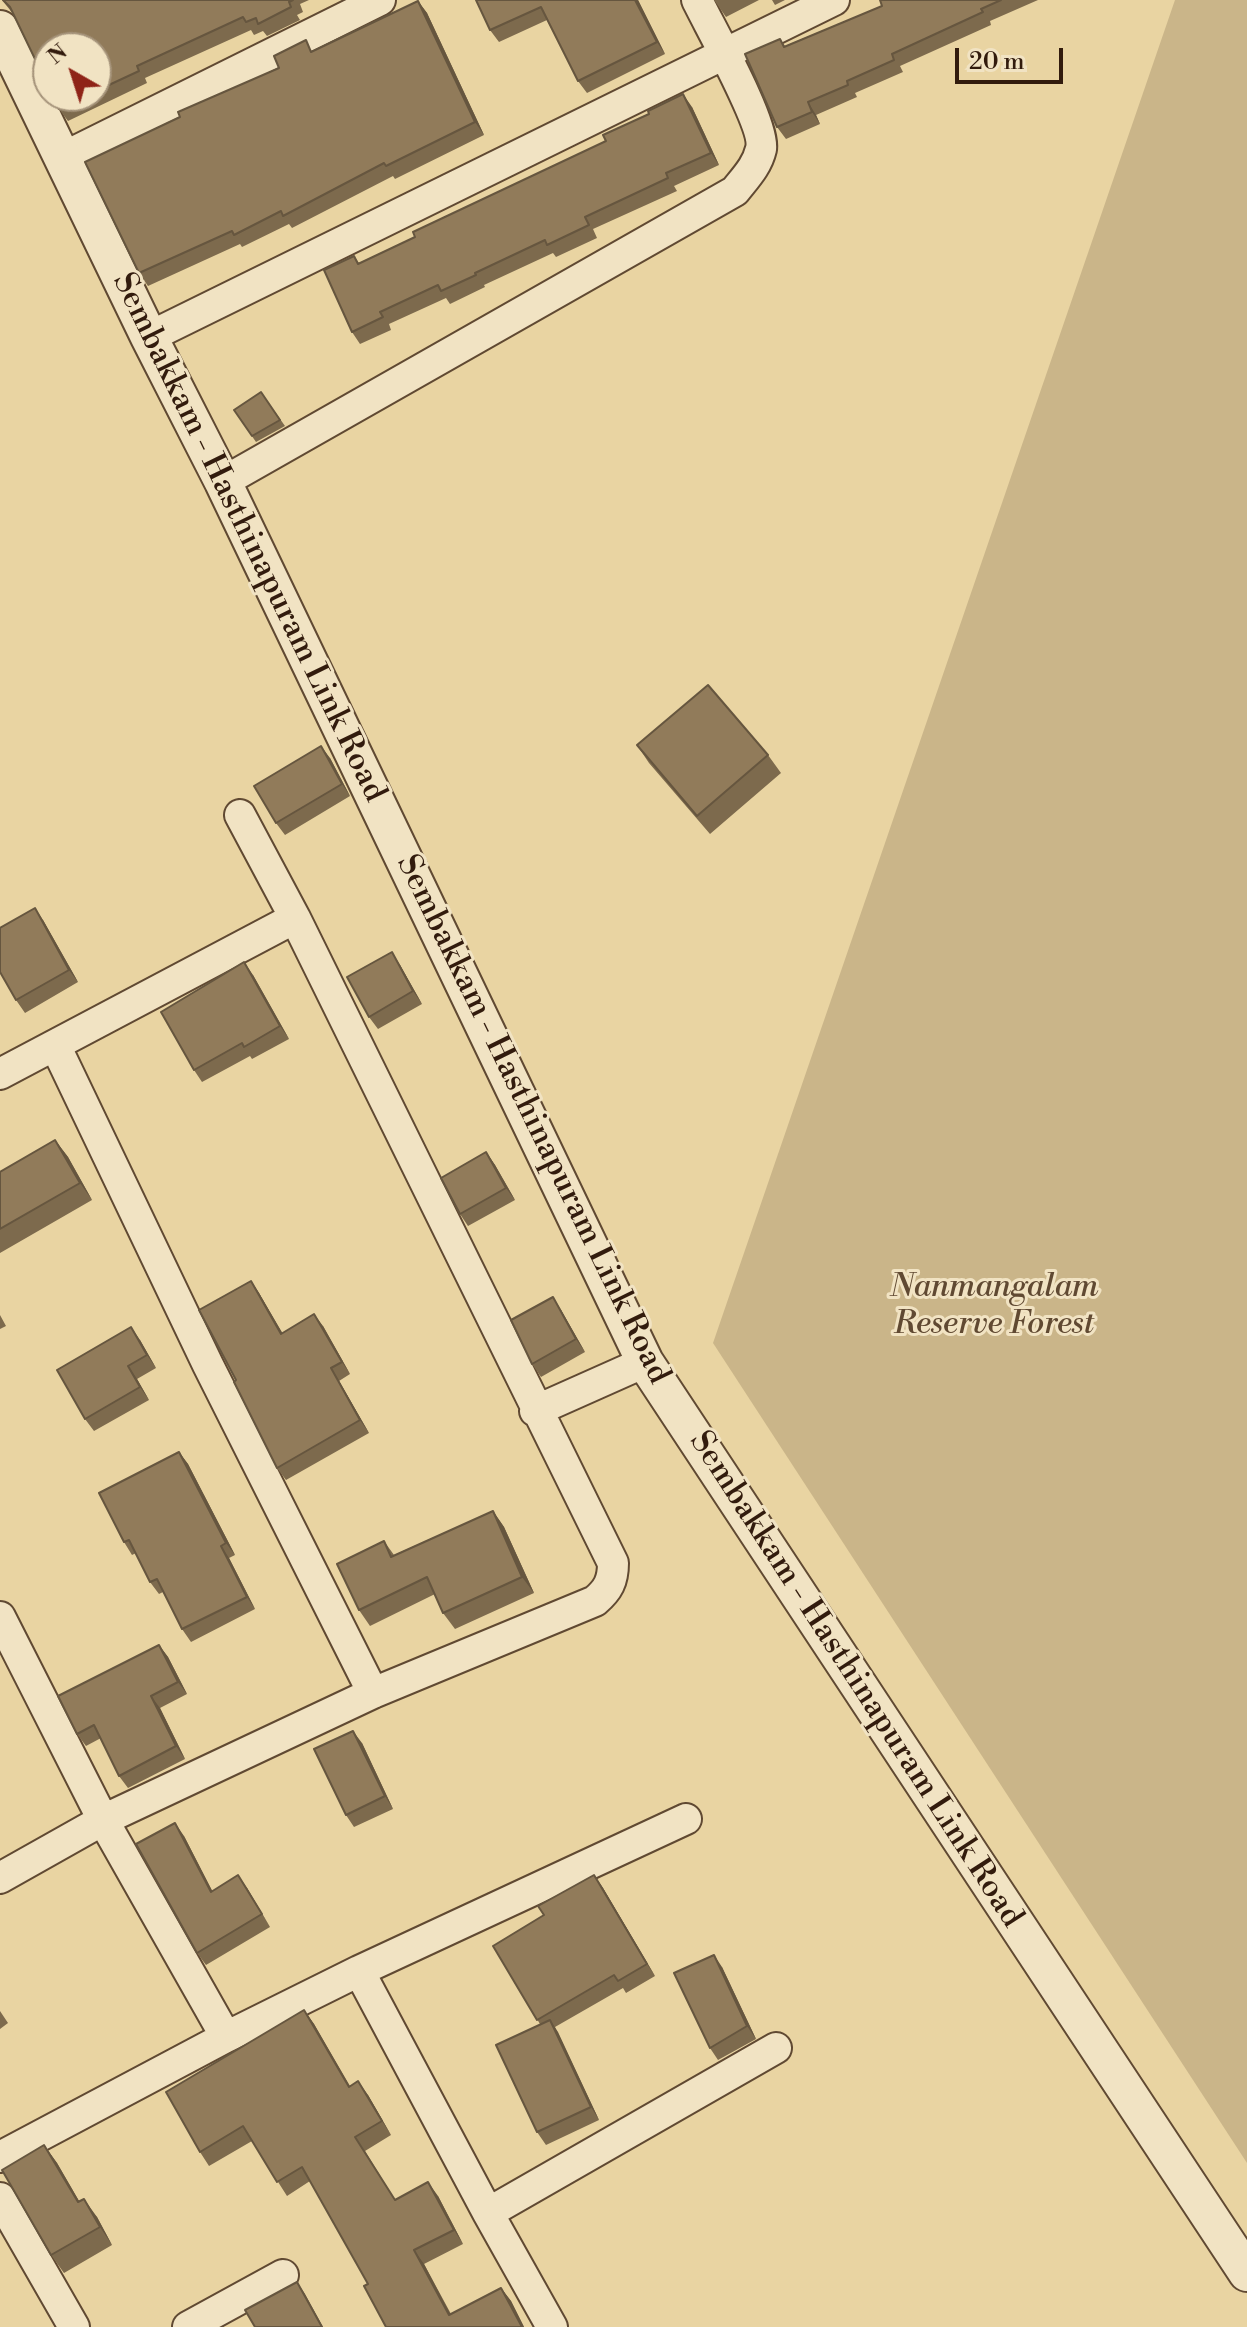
<!DOCTYPE html>
<style>
body{margin:0}
#map{position:relative;width:1247px;height:2327px;overflow:hidden;background:#e9d4a2;font-family:"Libre Bodoni",serif}
canvas{display:block}
.north{position:absolute;left:32px;top:32px;width:80px;height:80px;box-sizing:border-box;background:#f1e3c3;border:2px solid #a5937a;border-radius:50%;rotate:321deg;font-size:22px;font-weight:700;line-height:32px;text-align:center;color:#321b0d}
.north::after{content:'';display:block;margin:auto;width:28px;height:36px;background:#8f2418;clip-path:polygon(50% 0,100% 100%,50% 72%,0 100%)}
.scale{position:absolute;left:955px;top:48px;width:108px;height:36px;box-sizing:border-box;border:4px solid #321b0d;border-top:0;padding-left:10px;font-size:24px;line-height:28px;white-space:nowrap;color:#321b0d;-webkit-text-stroke:6px #f1e3c3;paint-order:stroke}
</style>
<div id="map">
<canvas width="1247" height="2327"></canvas>
<div class="north">N</div>
<div class="scale">20 m</div>
</div>
<script>
const c = document.querySelector('canvas').getContext('2d');
c.lineJoin = 'round';
function paint(path, color) {
  c.fillStyle = color;
  c.fill(path, 'evenodd');
}
function strokePath(path, color, width, dash) {
  c.strokeStyle = color;
  c.lineWidth = width;
  c.lineCap = dash ? 'butt' : 'round';
  c.setLineDash(dash || []);
  c.stroke(path);
}
function drawText(font, color, halo, rows, align = 'center') {
  c.font = font + ' "Libre Bodoni",serif';
  c.lineWidth = 6;
  c.setLineDash([]);
  c.textBaseline = 'middle';
  c.strokeStyle = halo;
  c.fillStyle = color;
  for (const [text, x, y, turn = 0] of rows) {
    c.save();
    c.translate(x, y);
    c.rotate((+turn || 0) * Math.PI / 180);
    c.textAlign = isNaN(turn) ? turn : align;
    if (halo) c.strokeText(text, 0, 0);
    c.fillText(text, 0, 0);
    c.restore();
  }
}
const green = new Path2D(`
 M1175,0h72v2163l-534,-820z`);
const minor = new Path2D(`
 M62,158l318,-158
 M149,337l685,-337
 M223,482l512,-291c11,-14 22,-25 26,-42 5,-23 -51,-122 -64,-149
 M240,815l55,103
 M55,1045l153,320 165,328
 M0,1074l295,-156 318,645c0,18 -5,27 -18,38l-222,92 -270,127 -103,58
 M535,1411l110,-49
 M0,1617l103,203 123,217
 M359,1971l129,242 64,114
 M0,2157l226,-120 133,-66 327,-152
 M0,2198l74,129
 M488,2213l288,-165
 M188,2327l95,-52`);
const tertiary = new Path2D(`
 M0,29l149,308 74,145 422,880 602,911`);
const wall = new Path2D(`
 M2,0h307l-9,4 3,8 -6,3 3,5 -33,16 -4,-5 -9,4 -3,-5 -106,48 2,5 -79,38 -9,-12 -6,-13h43v-48l-82,-33z
 M476,0h162l27,54 -78,39 -9,-12 -31,-61 -48,22 -9,-12z
 M714,0h45l-33,17z
 M772,0h13l-10,5z
 M880,0h158l-48,21 1,4 -91,41 3,6 -48,21 2,4 -41,18 4,9 -34,15 -9,-12 3,-88 5,7 97,-40z
 M418,1l9,12 57,122 -89,44 -2,-3 -101,52 -3,-4 -47,23 -2,-3 -92,42 -9,-13 41,-156z
 M692,107l27,58 -45,21 3,5 -84,38 4,9 -41,19 -3,-4 -69,32 1,2 -35,17 -4,-6 -57,26 2,6 -31,14 -8,-12 2,-76 5,7z
 M261,392l24,34 -29,16 -22,-32z
 M637,745l131,10 13,18 -71,61 -61,-71z
 M330,758l20,38 -65,39 -9,-12z
 M43,920l35,62 -53,31 -9,-13z
 M400,965l22,39 -44,25 -9,-12z
 M253,975l36,64 -37,20 -2,-3 -48,26 -8,-12z
 M55,1140l13,17 24,43 -92,53v-81z
 M486,1152l9,13 20,35 -47,26 -8,-12z
 M251,1281l8,12 23,40 41,-7 27,48 -11,7 30,52 -83,47 -9,-12 -41,-88z
 M561,1310l24,42 -44,25 -9,-13z
 M0,1315l6,11 -6,3z
 M140,1340l16,28 -19,11 12,21 -55,31 -9,-12z
 M179,1452l9,12 47,91 -6,3 26,51 -64,33 -9,-13 -19,-37 -4,2 -9,-12 -14,-29 -4,2 -8,-13z
 M493,1511l11,16 30,66 -79,36 -12,-16 -8,-19 -65,32 -11,-16 25,-69 10,14z
 M159,1645l9,12 19,37 -27,14 25,51 -57,29 -9,-12 -18,-38 -15,8 -9,-12z
 M362,1743l31,66 -39,18 -8,-12z
 M184,1836l28,55 35,-3 23,39 -64,38 -9,-12z
 M594,1875l9,13 52,88 -29,17 -3,-5 -68,39 44,93 -53,25 -9,-13 3,-108 -47,-78 51,-31z
 M722,1967l34,72 -38,21 -8,-12z
 M304,2010l10,14 36,62 18,9 23,40 -26,16 30,49 43,-4 25,48 -39,20 27,50 50,-26 10,13 13,26h-138l-18,-43 -58,-103 -23,15 -35,-55 -43,25 -9,-14z
 M0,2011l8,12 -8,6z
 M44,2145l13,18 22,38 18,16 15,28 -48,28 -13,-18z`);
const shadedWall = new Path2D(`
 M635,0h3l27,54 -8,-12z
 M418,1l9,12 57,122 -9,-13z
 M683,94l9,13 27,58 -8,-12z
 M808,102l8,13 4,9 -8,-12z
 M321,746l9,12 20,38 -8,-12z
 M35,908l8,12 35,62 -9,-12z
 M392,952l8,13 22,39 -9,-13z
 M244,962l9,13 36,64 -9,-13z
 M55,1140l13,17 24,43 -12,-17z
 M486,1152l9,13 20,35 -9,-12z
 M251,1281l8,12 31,53 -9,-12z
 M553,1297l8,13 24,42 -9,-13z
 M314,1314l9,12 27,48 -8,-12z
 M131,1327l9,13 16,28 -9,-13z
 M128,1366l9,13 12,21 -9,-13z
 M331,1368l8,13 30,52 -9,-13z
 M179,1452l9,12 47,91 -9,-12z
 M493,1511l11,16 30,66 -12,-16z
 M221,1546l8,12 26,51 -8,-12z
 M159,1645l9,12 19,37 -9,-12z
 M151,1696l9,12 25,51 -9,-13z
 M353,1731l9,12 31,66 -8,-13z
 M175,1823l9,13 35,68 -8,-12z
 M238,1875l9,13 23,39z
 M594,1875l9,13 52,88 -8,-12z
 M714,1955l8,12 34,72 -9,-13z
 M304,2010l10,14 44,77 -9,-14z
 M550,2020l8,12 41,88 -8,-13z
 M358,2081l10,14 23,40 -9,-14z
 M44,2145l13,18 33,57 -12,-18z
 M428,2182l10,14 25,48 -9,-14z
 M84,2199l13,18 15,28 -12,-18z
 M414,2250l10,14 33,63 -8,-12z
 M297,2282l8,12 18,33h-1z
 M501,2288l10,13 13,26h-2z`);
const building = new Path2D(`
 M3,0h290l-4,2 2,5 -33,17 -2,-6 -10,4 -3,-5 -106,49 2,5 -43,20v-43h-48v38l-38,-79z
 M476,0h159l22,42 -79,39 -37,-74 -51,23z
 M880,0h121l-20,9 2,3 -91,42 2,6 -47,21 1,4 -40,17 4,10 -35,15 -32,-73 35,-15 4,8 98,-41z
 M418,1l57,121 -89,44 -2,-3 -101,53 -2,-5 -47,24 -2,-4 -93,42 -54,-111 95,-45 -2,-5 101,-44 -5,-12 32,-16 5,12z
 M683,94l28,59 -45,20 2,5 -83,39 4,8 -42,20 -2,-5 -70,33 1,2 -35,16 -3,-6 -58,27 3,5 -31,15 -28,-62 30,-14 4,8 57,-27 -2,-5 193,-91 -3,-6 46,-21 -1,-3z
 M53,96h33l-27,13z
 M261,392l19,28 -28,16 -18,-26z
 M708,685l60,70 -71,61 -60,-71z
 M321,746l21,38 -66,39 -22,-37z
 M35,908l34,62 -53,30 -16,-28v-44z
 M392,952l21,39 -44,26 -22,-40z
 M244,962l36,64 -36,21 -2,-4 -48,27 -33,-58z
 M55,1140l25,43 -80,46v-57z
 M486,1152l20,36 -46,26 -19,-36z
 M251,1281l30,53 33,-20 28,48 -11,6 29,52 -83,48 -43,-86 2,-2 -37,-70z
 M553,1297l23,42 -44,25 -21,-44z
 M131,1327l16,28 -19,11 12,21 -55,32 -28,-49z
 M179,1452l47,91 -5,3 26,51 -65,32 -25,-50 -7,3 -21,-42 -5,2 -25,-49z
 M493,1511l29,66 -79,36 -16,-36 -68,33 -22,-46 47,-23 7,16z
 M159,1645l19,37 -27,14 25,50 -57,30 -25,-51 -17,9 -19,-38z
 M353,1731l32,65 -39,19 -32,-66z
 M175,1823l36,69 27,-17 24,39 -65,39 -61,-109z
 M594,1875l53,89 -29,17 -4,-6 -77,45 -44,-74 51,-31 -6,-9z
 M714,1955l33,71 -37,22 -36,-75z
 M304,2010l45,77 9,-6 24,40 -27,16 40,63 33,-18 26,48 -40,20 35,65 52,-27 21,39h-136l-22,-41 4,-2 -66,-117 -25,15 -34,-56 -43,26 -34,-60z
 M550,2020l41,87 -54,25 -41,-87z
 M44,2145l34,57 6,-3 16,28 -49,28 -49,-85z
 M297,2282l25,45h-67l-10,-17z`);
const streetNames = [
 ["Sembakkam - Hasthinapuram Link Road",248,538,64],
 ["Sembakkam - Hasthinapuram Link Road",532,1120,64],
 ["Sembakkam - Hasthinapuram Link Road",855,1680,57]
];
const parkNames = [
 ["Nanmangalam",994,1288],
 ["Reserve Forest",994,1325]
];
paint(green, '#cab589');
strokePath(minor, '#604932', 34);
strokePath(tertiary, '#604932', 40);
strokePath(minor, '#f1e3c3', 30);
strokePath(tertiary, '#f1e3c3', 36);
paint(wall, '#7d6a4d');
paint(shadedWall, '#66563f');
paint(building, '#917b5a');
strokePath(building, '#66563f', 2);
drawText('32px', '#321b0d', '#f1e3c3', streetNames);
drawText('italic 32px', '#604932', '#f1e3c3', parkNames);
</script>
